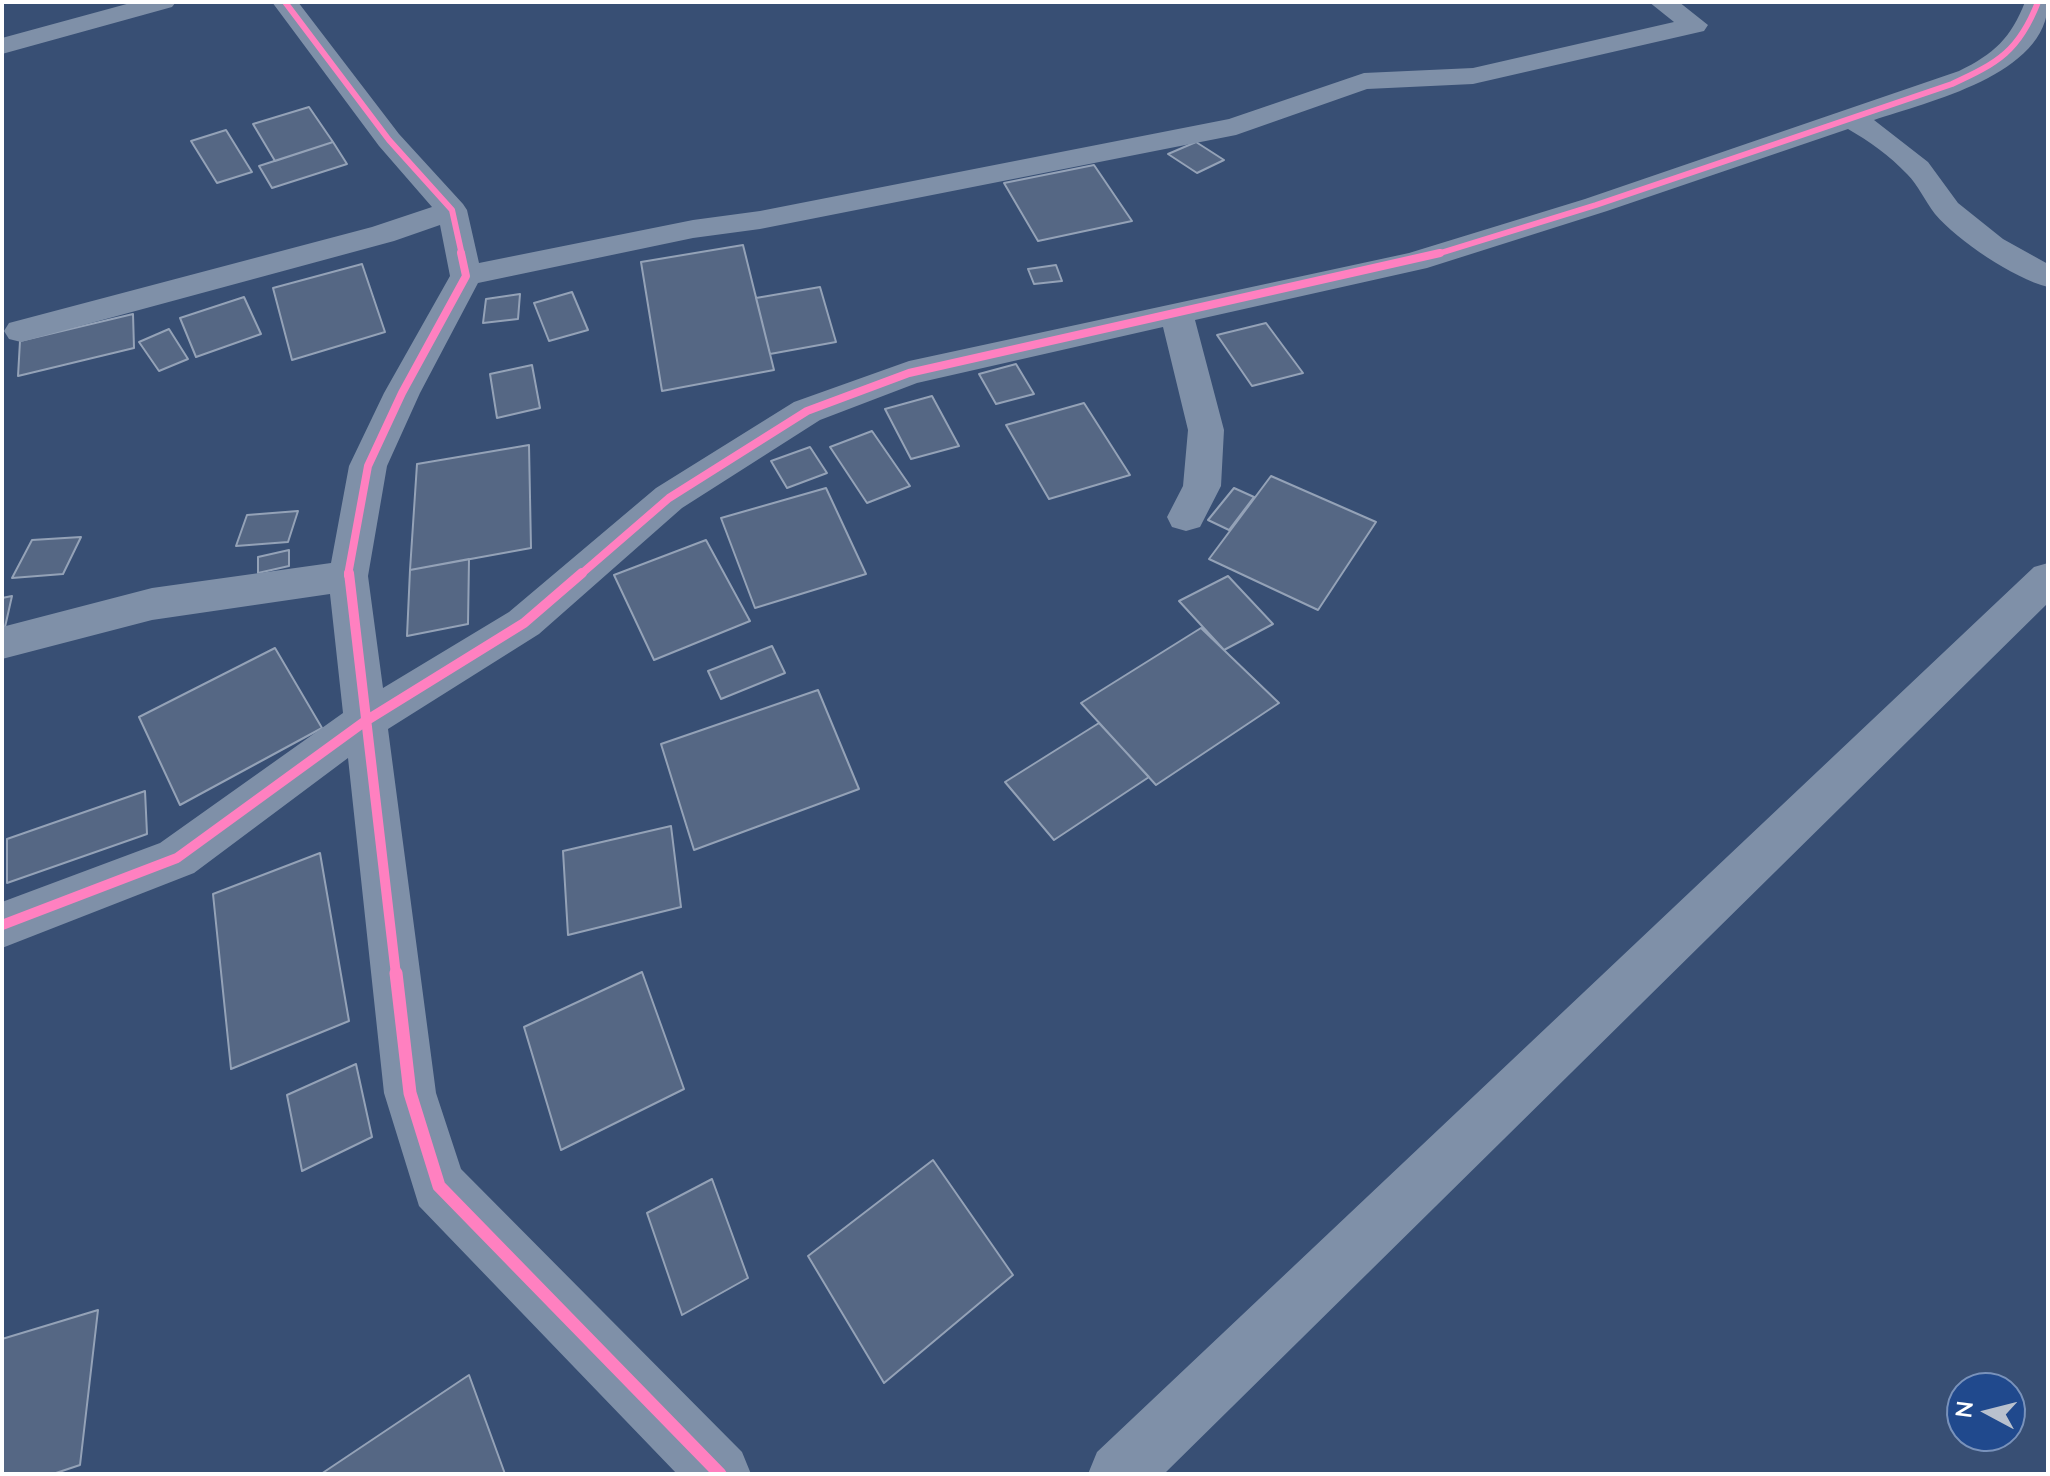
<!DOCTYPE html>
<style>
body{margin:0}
#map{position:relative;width:2050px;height:1476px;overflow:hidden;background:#384f74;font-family:Lato,sans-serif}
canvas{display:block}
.frame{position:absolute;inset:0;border:4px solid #fff;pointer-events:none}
.north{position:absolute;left:1946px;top:1372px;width:80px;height:80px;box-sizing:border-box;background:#20498d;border:2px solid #7992bb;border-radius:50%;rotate:277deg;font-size:22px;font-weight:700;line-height:32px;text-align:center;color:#fff}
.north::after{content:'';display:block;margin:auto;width:28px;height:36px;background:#b9c1ce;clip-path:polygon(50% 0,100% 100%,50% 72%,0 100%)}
</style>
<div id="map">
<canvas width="2050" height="1476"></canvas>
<div class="frame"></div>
<div class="north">N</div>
</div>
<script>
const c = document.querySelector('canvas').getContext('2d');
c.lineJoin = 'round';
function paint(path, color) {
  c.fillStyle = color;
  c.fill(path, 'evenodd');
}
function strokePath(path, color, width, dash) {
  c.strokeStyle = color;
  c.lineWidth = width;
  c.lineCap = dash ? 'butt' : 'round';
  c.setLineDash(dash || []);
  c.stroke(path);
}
const building = new Path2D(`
 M309,107l24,35 -58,19 -22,-37z
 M226,130l26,42 -35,11 -26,-42z
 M333,142l14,22 -75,24 -13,-22z
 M1196,142l28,18 -27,13 -29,-19z
 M1094,165l38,56 -94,20 -34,-58z
 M743,245l31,125 -112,21 -21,-129z
 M362,264l23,68 -93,28 -19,-72z
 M1056,265l6,16 -28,3 -6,-15z
 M820,287l16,55 -66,12 -14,-56z
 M572,292l16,38 -39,11 -15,-38z
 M520,294l-2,25 -35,4 3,-24z
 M244,297l17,37 -65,23 -16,-39z
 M133,314l1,34 -116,28 2,-35z
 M1266,323l37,50 -51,13 -35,-51z
 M169,329l19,30 -29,12 -20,-29z
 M1016,364l18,30 -38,10 -17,-30z
 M532,365l8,43 -43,10 -7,-44z
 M932,396l27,50 -48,13 -26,-50z
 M1084,403l46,72 -81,24 -43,-74z
 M872,431l38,55 -43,17 -37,-56z
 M529,445l2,103 -121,22 7,-106z
 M810,447l17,26 -40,15 -16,-27z
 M1271,476l105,46 -58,88 -109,-51z
 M826,488l40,86 -111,34 -34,-90z
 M1234,488l20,9 -25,33 -21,-10z
 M298,511l-10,31 -52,4 11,-31z
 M81,537l-18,37 -51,4 20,-38z
 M706,540l44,81 -96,39 -40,-85z
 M289,550v16l-31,7v-16z
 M469,559l-1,65 -61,12 3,-66z
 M1228,576l45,48 -49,26 -45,-49z
 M12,596l-7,31h-3v-29z
 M1201,628l78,75 -123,82 -75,-82z
 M772,646l13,27 -64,26 -13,-28z
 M275,648l47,80 -142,77 -41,-88z
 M818,690l41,99 -165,61 -33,-106z
 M1099,723l50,54 -95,63 -49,-58z
 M145,791l2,43 -140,49v-44z
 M671,826l10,81 -113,28 -5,-84z
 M320,853l29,168 -118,48 -18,-175z
 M642,972l42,117 -123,61 -37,-123z
 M356,1064l16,73 -70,34 -15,-76z
 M933,1160l80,115 -129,108 -76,-127z
 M712,1179l36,99 -66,37 -35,-102z
 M98,1310l-18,155 -27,9h-51v-135z
 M469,1375l36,99h-184z`);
const minor = new Path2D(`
 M134,2h42l-4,5 -170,47v-16z
 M272,2h26l101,132 64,70 4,6 12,53 214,-43 67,-9 469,-92 135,-46 109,-5 201,-46 -25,-20h30l29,23 -4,6 -231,53 -106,5 -131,46 -476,94 -67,9 -215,45 -58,110 -33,73 -19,110 15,112 126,-76 147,-124 138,-86 115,-41 500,-108 176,-54 374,-128c35,-17 52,-33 66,-69h23c0,73 -121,100 -174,118l54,42 30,41 45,36 45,25v23c-35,-9 -90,-46 -113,-73 -10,-13 -17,-29 -28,-40 -17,-18 -38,-33 -59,-45l-241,82 -180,57 -232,52 29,110 -3,56 -21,41 -14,4 -14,-4 -5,-10 16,-31 5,-56 -25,-103 -246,56 -97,37 -138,88 -143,126 -151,95 48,364 25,76 281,283 9,22h-74l-258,-268 -35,-113 -36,-335 -154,115 -192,75v-46l158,-59 183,-130 -13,-119 -178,26 -150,39v-32l150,-39 179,-25 18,-97 35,-73 66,-117 -10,-51 -46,16 -373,101 -12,-3 -5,-8 5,-8 363,-96 60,-20 -53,-61z
 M2048,563v40l-884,871h-76l9,-22 937,-885z`);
const cyclewayFar3 = new Path2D(`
 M285,2l104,138 63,70 10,45
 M1434,255l162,-50 356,-121c46,-21 67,-33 86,-82`);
const cyclewayFar2 = new Path2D(`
 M348,575l20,-109 34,-73 64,-117 -5,-23
 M580,575l89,-77 138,-87 102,-38 531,-120`);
const cyclewayFar1 = new Path2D(`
 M349,573l47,402
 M2,925l175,-67 187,-136 160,-99 58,-50`);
const cycleway = new Path2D(`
 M396,973l14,120 29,93 281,288`);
paint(building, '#556784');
strokePath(building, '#94a2b7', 2);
paint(minor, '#7f90a8');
strokePath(cyclewayFar3, '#ff80c0', 6);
strokePath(cyclewayFar2, '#ff80c0', 8);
strokePath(cyclewayFar1, '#ff80c0', 10);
strokePath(cycleway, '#ff80c0', 13);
</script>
